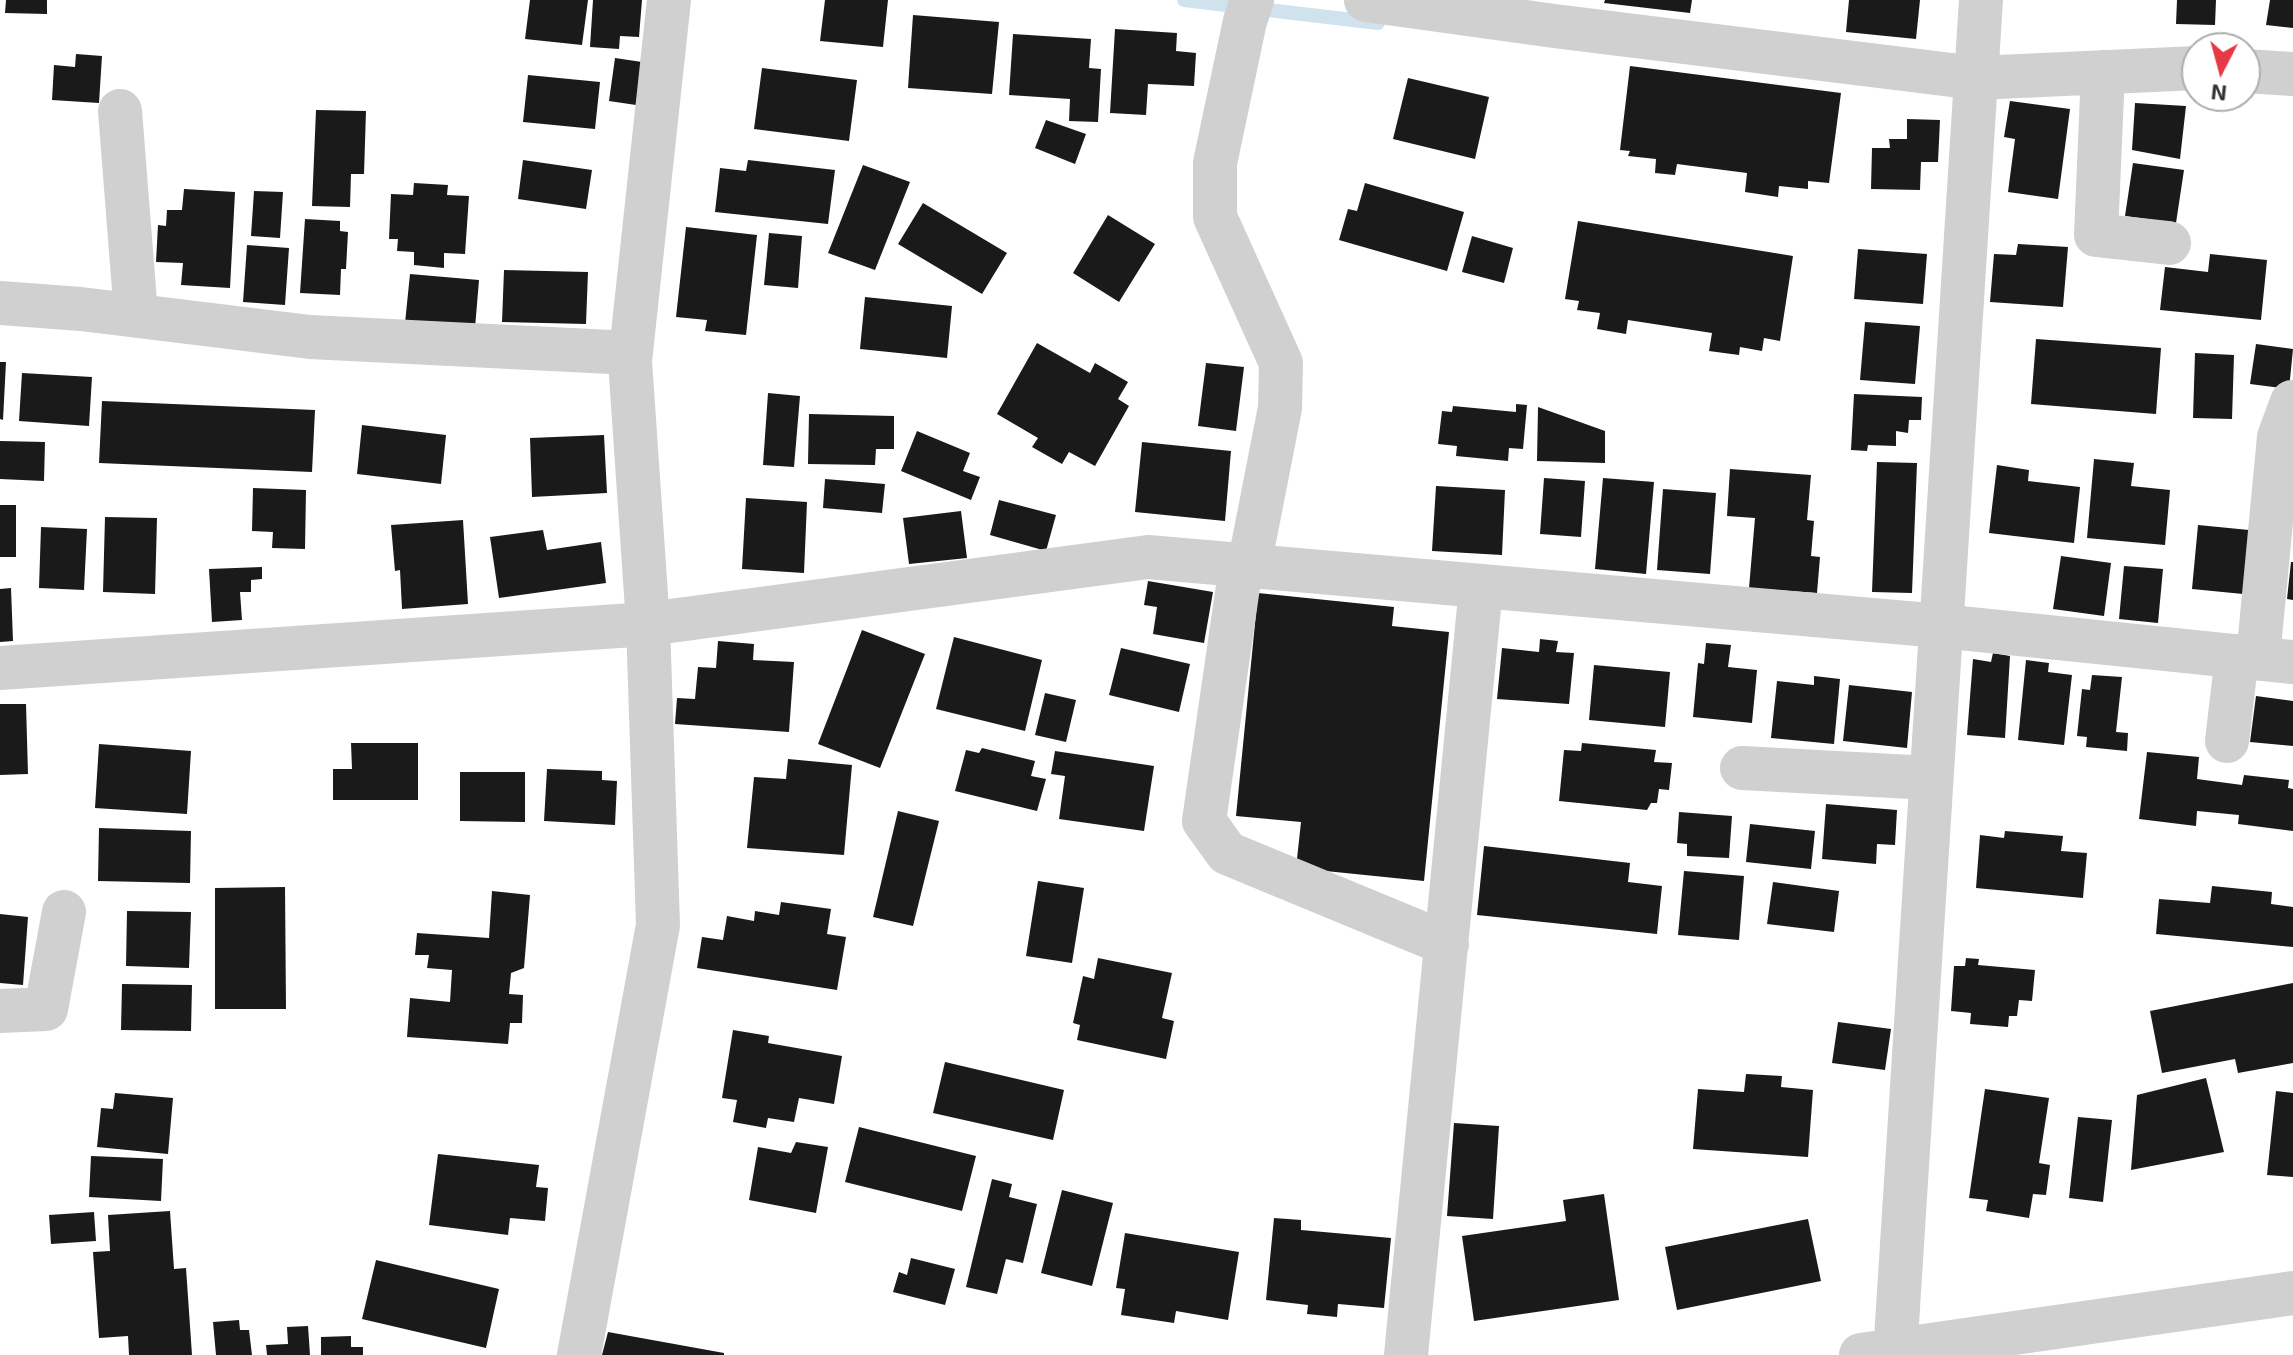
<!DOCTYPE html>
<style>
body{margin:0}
#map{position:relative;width:2293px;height:1355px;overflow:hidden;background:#fff;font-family:"Exo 2",sans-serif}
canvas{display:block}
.north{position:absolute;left:2181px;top:32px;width:80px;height:80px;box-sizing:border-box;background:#fff;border:2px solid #adadad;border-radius:50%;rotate:186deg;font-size:22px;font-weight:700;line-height:32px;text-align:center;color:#333}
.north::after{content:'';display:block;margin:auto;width:28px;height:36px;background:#e63946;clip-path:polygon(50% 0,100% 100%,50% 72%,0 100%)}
</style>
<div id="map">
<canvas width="2293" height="1355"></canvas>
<div class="north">N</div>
</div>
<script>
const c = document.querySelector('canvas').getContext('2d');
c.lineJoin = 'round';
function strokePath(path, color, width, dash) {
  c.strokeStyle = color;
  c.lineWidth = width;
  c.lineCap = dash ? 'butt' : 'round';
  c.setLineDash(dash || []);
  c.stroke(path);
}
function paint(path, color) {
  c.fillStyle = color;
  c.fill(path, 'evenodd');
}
const stream = new Path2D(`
 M1184,0l194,23`);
const building = new Path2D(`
 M6,0h41v14l-42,-1z
 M530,0h58l-6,45 -57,-6z
 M593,0h49l-3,37 -19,-1 -1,13 -29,-2z
 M825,0h63l-5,47 -63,-6z
 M1605,0h87l-2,13 -86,-10z
 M1849,0h71l-4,39 -70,-7z
 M2177,0h39l-1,25 -39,-1z
 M2270,0h23v28l-27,-3z
 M913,15l86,7 -7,72 -84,-6z
 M1115,29l62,4 -1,18 20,2 -2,33 -46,-2 -2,31 -36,-2z
 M1013,34l78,5 -2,29 12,1 -3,53 -29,-1 1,-22 -61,-4z
 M76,54l26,2 -3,47 -47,-3 2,-35 21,2z
 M615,58l27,4 -6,43 -27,-4z
 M1630,66l211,27 -12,90 -21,-2v8l-29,-3 -1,11 -33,-5 2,-19 -70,-9 -2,11 -20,-2 1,-14 -28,-3 2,-5 -10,-1z
 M762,68l95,12 -8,61 -95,-12z
 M528,75l72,7 -5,47 -72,-7z
 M1408,78l81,19 -14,62 -82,-20z
 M2010,101l60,8 -12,90 -50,-7 7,-53 -11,-2z
 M2135,103l51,3 -6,53 -48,-9z
 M316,110l50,1 -2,63h-13l-1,33 -38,-1z
 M1907,119l33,1 -2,42h-17l-1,28 -49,-1 1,-41h18l-1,-9h18z
 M1046,120l40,14 -11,30 -40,-16z
 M523,160l69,10 -6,39 -68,-10z
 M748,160l87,10 -7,54 -113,-12 5,-44 26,3z
 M2133,163l51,7 -8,53 -51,-7z
 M863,165l47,17 -35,88 -47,-17z
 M414,183l34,2 -1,10 22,1 -4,58 -21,-1v15l-30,-3v-13l-17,-1 1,-12h-9l2,-45 22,1z
 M1365,183l99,29 -17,59 -108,-31 9,-31 9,2z
 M184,189l51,3 -5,96 -49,-3 2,-22 -27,-1 2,-37 8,1 1,-16h15z
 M254,191l29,1 -3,46 -29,-2z
 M923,203l84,50 -25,41 -84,-50z
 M1108,215l47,29 -36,58 -46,-29z
 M305,219l35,2v10l8,1 -2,37h-5l-1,26 -40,-2z
 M1578,221l215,35 -13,85 -16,-3 -2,13 -22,-4 -1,8 -30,-4 3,-18 -84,-13 -2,14 -29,-5 3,-16 -23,-3 2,-9 -14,-2z
 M686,227l71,8 -11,100 -41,-4 2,-11 -31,-3z
 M769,233l33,3 -4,52 -34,-3z
 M1472,236l41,12 -9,35 -42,-11z
 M2018,244l50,3 -5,60 -73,-5 4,-48 22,1z
 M247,245l42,3 -4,57 -42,-3z
 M1858,249l69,5 -4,50 -69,-5z
 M2210,254l57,6 -6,60 -101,-10 5,-43 43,5z
 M504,270l84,2 -2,52 -84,-2z
 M410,274l69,6 -4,48 -70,-5z
 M865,297l87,9 -5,52 -87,-9z
 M1865,322l55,4 -5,58 -55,-4z
 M2036,339l125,9 -5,66 -125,-10z
 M1037,343l53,30 5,-10 33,19 -10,17 11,7 -34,60 -26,-14 -7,12 -30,-17 6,-9 -41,-24z
 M2256,344l37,5 -4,40 -39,-5z
 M2195,353l39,2 -2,64 -39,-1z
 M0,362h6l-3,58 -3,-1z
 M1206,363l38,4 -8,64 -38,-5z
 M22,373l70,4 -3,49 -70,-5z
 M768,393l32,3 -6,71 -31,-2z
 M1854,394l68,3 -1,23h-12l-1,13 -12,-2v15l-28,-1 -1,6 -16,-1z
 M102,401l213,9 -3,62 -213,-9z
 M1516,404l11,1 -4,44 -14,-1 -1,13 -52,-5 1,-10 -19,-2 4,-33 10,1 1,-6 63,6z
 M1538,407l67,24v32l-68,-2z
 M809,414l85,2v33h-18l-1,16 -67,-1z
 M362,425l84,10 -5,49 -84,-10z
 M917,431l53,22 -7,18 17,6 -9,23 -70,-29z
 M604,435l3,58 -75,4 -2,-59z
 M0,441l45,1 -1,39 -44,-2z
 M1142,442l89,9 -6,70 -90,-9z
 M2094,459l40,4 -3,23 39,4 -5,55 -78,-7z
 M1877,462l40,1 -5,130 -40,-1z
 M1997,465l32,5 -1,11 52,6 -6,56 -85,-10z
 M1730,469l81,6 -4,45 7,1 -3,35 9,1 -3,36 -68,-5 6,-70 -28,-2z
 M1544,478l41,3 -4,56 -41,-3z
 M1603,478l51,4 -8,92 -51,-5z
 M825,479l60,5 -3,29 -59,-5z
 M1436,486l69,4 -3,65 -70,-4z
 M253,488l53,2 -1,59 -33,-1 1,-16 -21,-1z
 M1663,489l53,4 -6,81 -53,-4z
 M746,498l61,4 -3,71 -62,-4z
 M999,500l57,15 -10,36 -56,-16z
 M0,505h16v52h-16z
 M961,511l6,47 -58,6 -6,-46z
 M105,517l52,1 -2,76 -52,-2z
 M463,520l5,84 -66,5 -2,-39 -5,1 -4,-46z
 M2198,525l51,5 -6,64 -51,-5z
 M41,527l46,2 -3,61 -45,-2z
 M543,530l4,20 54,-8 5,41 -107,15 -9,-61z
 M2061,556l50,7 -7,53 -51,-7z
 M2291,562h2v38l-6,-1z
 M2124,566l39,3 -5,54 -39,-4z
 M262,567v12l-11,1v12h-11l2,28 -30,2 -3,-53z
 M1148,581l65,11 -9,51 -51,-9 4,-27 -13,-2z
 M11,588l2,53 -13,1v-53z
 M1258,593l136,14 -2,19 57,6 -25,249 -128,-13 5,-46 -65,-6z
 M862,630l63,24 -45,114 -62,-24z
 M954,637l88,23 -17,71 -89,-22z
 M1540,639l18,2 -2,11 18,1 -5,51 -72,-5 5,-51 37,4z
 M718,641l36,3 -1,16 41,2 -5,70 -114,-8 2,-26 18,1 3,-32 18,1z
 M1706,643l25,2 -3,22 29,3 -5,53 -59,-6 5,-54 6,1z
 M1121,648l69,16 -11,48 -70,-17z
 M1993,653l17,3 -5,82 -38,-3 6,-76 18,3z
 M2026,660l23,3 -1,9 24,3 -8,70 -46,-5z
 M1594,665l76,7 -5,55 -76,-7z
 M2092,675l30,2 -6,55 12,1 -1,18 -41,-4 1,-10 -10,-1 5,-47 8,1z
 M1814,676l26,3 -6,65 -63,-6 6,-57 37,4z
 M1849,685l63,7 -5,56 -64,-7z
 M1045,693l31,7 -10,42 -31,-7z
 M2256,696l37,5v45l-43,-4z
 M0,704h26l2,70 -28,1z
 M351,743h67v57h-85v-31h19z
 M1582,743l74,7 -2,12 18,1 -3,27 -10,-1 -2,14h-6l-4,7 -88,-9 5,-51 17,1z
 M99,744l92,7 -4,63 -92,-6z
 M982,748l53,13 -4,15 15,3 -9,32 -82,-20 11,-41 13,3z
 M1055,751l99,15 -10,65 -85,-12 6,-43 -14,-2z
 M2147,752l52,5 -2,22 45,6 2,-10 45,5 -1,8 5,1v42l-55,-7 1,-9 -42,-4 -1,15 -57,-7z
 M788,759l64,6 -8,90 -97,-7 7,-71 32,2z
 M547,769l55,2v9l15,1 -2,44 -71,-4z
 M460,772h65v50l-65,-1z
 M1826,804l71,6 -2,35 -18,-1 -1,20 -54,-5z
 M898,811l41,10 -26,105 -40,-9z
 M1679,812l53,4 -3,42 -42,-2v-12l-10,-1z
 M1750,824l65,7 -4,38 -65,-7z
 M99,828l92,3 -1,52 -92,-2z
 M2005,831l58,5 -2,15 26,2 -4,45 -107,-10 4,-53 24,3z
 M1484,846l146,17 -2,19 34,4 -5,48 -180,-19z
 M1684,871l60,5 -5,64 -61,-5z
 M1038,881l46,7 -12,75 -46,-7z
 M1773,882l66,9 -5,41 -67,-8z
 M2212,886l60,6 -1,12 22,3v40l-137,-13 3,-35 51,4z
 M285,887l1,122h-71v-121z
 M492,891l38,4 -6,73 -13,5 -2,21 14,1 -1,28h-12l-2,21 -101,-7 3,-39 40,4 2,-32 -25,-2 2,-13h-14l2,-22 72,5z
 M781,902l50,7 -4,25 19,3 -9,53 -140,-22 5,-31 21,3 4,-24 27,5 1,-10 24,4z
 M127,911l64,1 -2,56 -63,-2z
 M0,914l28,3 -5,68 -23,-2z
 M1098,958l74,15 -10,45 12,3 -8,38 -89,-19 3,-15 -7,-2 10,-47 11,3z
 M1966,958l13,1 -1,6 57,5 -3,31 -13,-1 -2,16h-8l-1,11 -38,-3 1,-11 -20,-2 3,-45h11z
 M2293,983v80l-55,10 -3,-14 -73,14 -12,-62z
 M122,984l70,1 -1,46 -70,-1z
 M1838,1022l53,7 -6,41 -53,-7z
 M733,1030l36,6 -1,7 74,13 -8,48 -35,-6 -5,24 -26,-4 -2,10 -33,-6 4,-22 -15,-2z
 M945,1062l119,28 -11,50 -120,-27z
 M1746,1074l36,2 -1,11 32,3 -5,67 -115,-8 5,-60 46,3z
 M2206,1078l18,74 -93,18 6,-75z
 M1985,1089l64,9 -10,65 11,2 -4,30 -13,-1 -4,24 -43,-7 2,-11 -19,-2z
 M2276,1091l17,2v84l-26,-2z
 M115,1093l58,5 -5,56 -71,-7 4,-39 12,1z
 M2078,1117l34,3 -9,82 -34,-4z
 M1454,1123l45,3 -6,93 -46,-3z
 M859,1127l117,29 -14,55 -117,-29z
 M796,1142l32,5 -12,66 -67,-13 9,-53 33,6z
 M438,1154l101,11 -3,22 12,1 -3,33 -35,-3 -2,17 -79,-10z
 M91,1156l72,3 -2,42 -72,-4z
 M992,1179l20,5 -3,13 28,7 -14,59 -17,-4 -9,35 -31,-7z
 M1062,1190l51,13 -21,83 -51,-13z
 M1604,1194l15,106 -145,21 -12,-85 104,-15 -3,-21z
 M170,1211l4,58 12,-1 6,87h-63l-1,-19 -29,2 -6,-86 17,-1 -2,-36z
 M94,1212l2,29 -45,3 -2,-29z
 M1274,1218l27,2v10l90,8 -7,70 -46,-4 -1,13 -30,-3 1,-9 -42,-5z
 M1808,1219l13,62 -144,29 -12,-63z
 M1125,1233l114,19 -11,68 -52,-9 -2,12 -53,-8 4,-26 -9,-1z
 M911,1258l44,11 -10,36 -52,-13 6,-20 8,3z
 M376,1260l123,29 -13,59 -124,-29z
 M239,1320l1,10h9l3,25h-36l-3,-33z
 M308,1326l2,29h-43l-1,-10 22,-1 -1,-17z
 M608,1332l116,21v2h-122z
 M351,1336v11h12v8h-42v-18z`);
const minor = new Path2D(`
 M1366,0l188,26 422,52 221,-10
 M2245,71l48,3
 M2103,72l-7,163 73,8
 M120,111l16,204
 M0,303l81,6 229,28 321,16
 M1241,566l-37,255 23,32 220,91
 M1249,566l31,-158 1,-45 -66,-146v-54l30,-142 7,-21
 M2258,658l21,-221 13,-35
 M0,668l648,-44 500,-67 793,69 352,36
 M2227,741l10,-85
 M1742,768l189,10
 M0,1011l46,-2 18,-97
 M579,1355l79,-430 -10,-301 -18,-263 39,-361
 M1406,1355l75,-768
 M1861,1355l432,-62
 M1895,1355l86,-1355`);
strokePath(stream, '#cfe2ee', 14);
paint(building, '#1a1a1a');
strokePath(minor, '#d0d0d0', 44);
</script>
